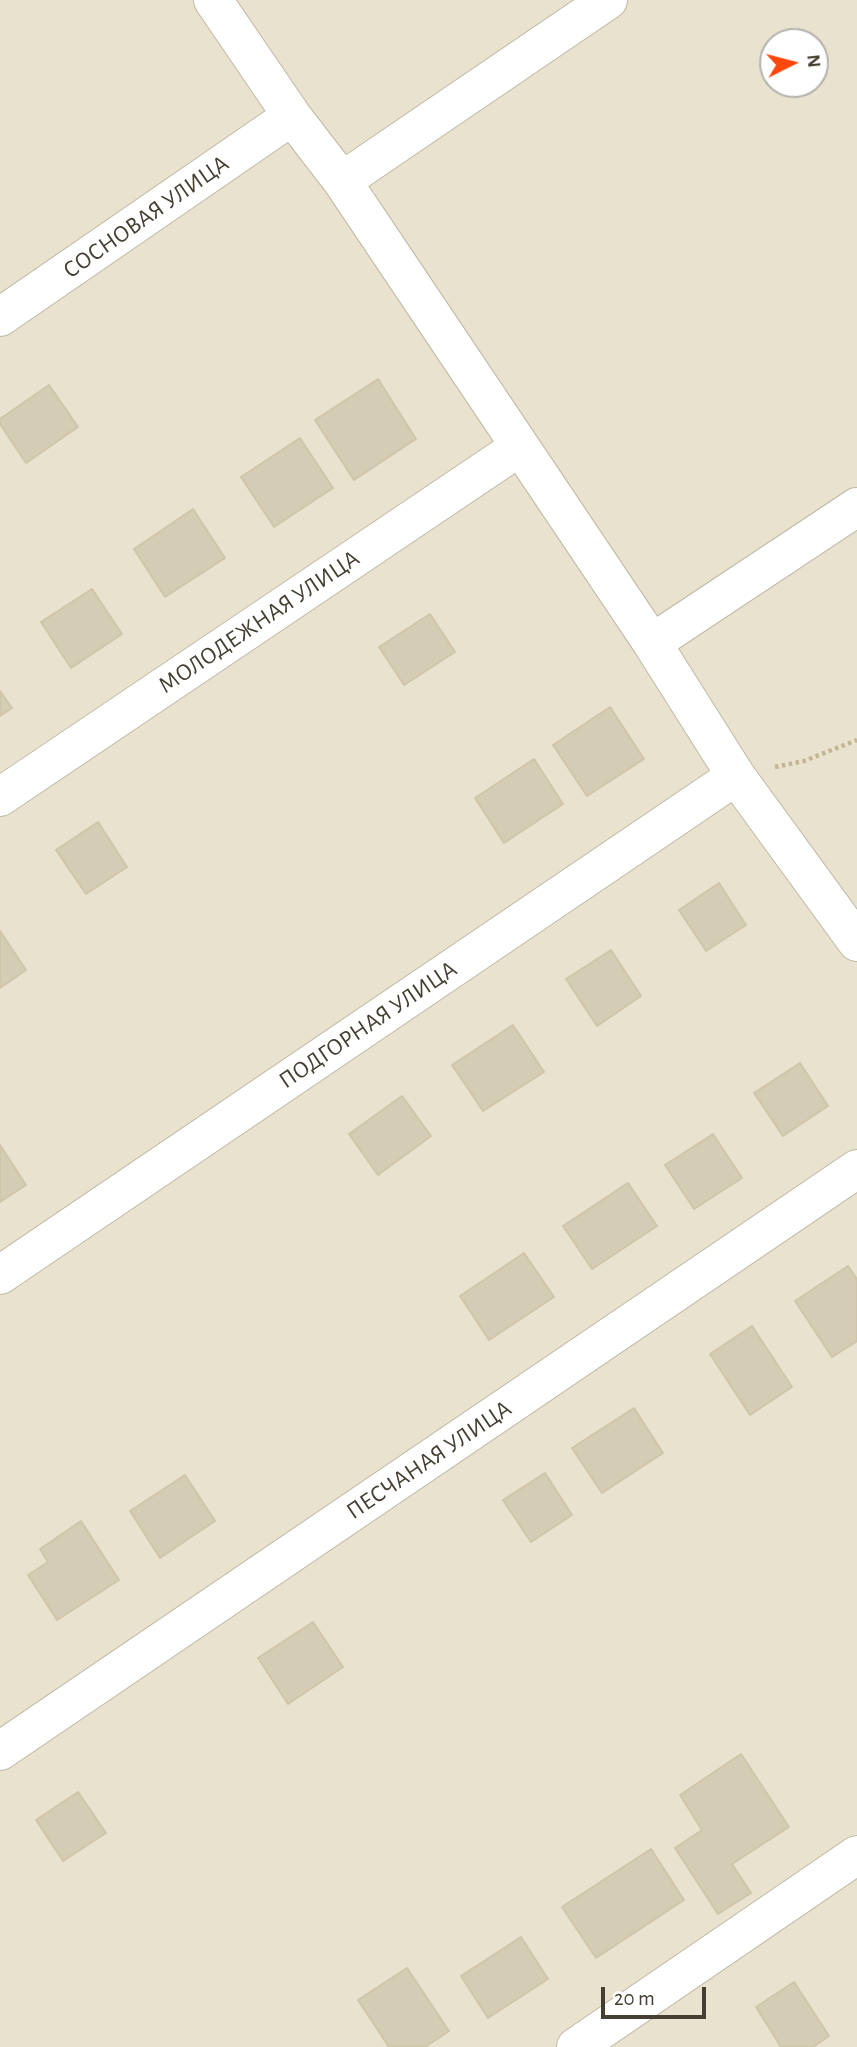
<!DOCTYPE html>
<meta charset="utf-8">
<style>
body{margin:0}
#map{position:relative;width:857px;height:2047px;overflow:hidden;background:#f3efe2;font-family:"Alegreya Sans",sans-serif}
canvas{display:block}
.north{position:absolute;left:759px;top:28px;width:70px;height:70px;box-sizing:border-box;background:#fff;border:2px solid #b5b2ad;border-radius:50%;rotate:84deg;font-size:19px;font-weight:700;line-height:28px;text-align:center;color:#453f32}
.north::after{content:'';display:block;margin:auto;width:24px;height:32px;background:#ff470d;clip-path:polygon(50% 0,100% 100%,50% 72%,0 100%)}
.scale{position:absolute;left:601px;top:1987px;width:105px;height:32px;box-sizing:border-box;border:4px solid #453f32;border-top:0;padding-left:9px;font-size:21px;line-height:24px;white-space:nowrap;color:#453f32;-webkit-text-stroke:5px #fff;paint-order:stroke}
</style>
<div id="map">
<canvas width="857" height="2047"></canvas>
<div class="north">N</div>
<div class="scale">20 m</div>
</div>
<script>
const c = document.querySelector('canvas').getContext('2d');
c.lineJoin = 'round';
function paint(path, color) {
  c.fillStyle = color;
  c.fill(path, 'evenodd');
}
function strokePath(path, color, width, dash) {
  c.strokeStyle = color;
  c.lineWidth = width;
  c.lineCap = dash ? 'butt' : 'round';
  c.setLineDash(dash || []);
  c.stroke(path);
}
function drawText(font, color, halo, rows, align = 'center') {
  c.font = font + ' "Alegreya Sans",sans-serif';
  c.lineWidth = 5;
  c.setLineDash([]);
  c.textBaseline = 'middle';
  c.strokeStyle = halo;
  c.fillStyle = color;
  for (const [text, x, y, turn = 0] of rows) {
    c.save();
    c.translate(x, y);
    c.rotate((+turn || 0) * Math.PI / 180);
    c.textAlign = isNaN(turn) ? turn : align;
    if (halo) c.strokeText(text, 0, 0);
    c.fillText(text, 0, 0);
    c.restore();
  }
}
const residential = new Path2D(`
 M0,0h857v2047h-857zM773,42h42v42h-42z`);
const building = new Path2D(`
 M378,379l38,60 -62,41 -39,-60z
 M49,385l29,42 -52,36 -26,-39v-5z
 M300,438l33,50 -59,39 -33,-50z
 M193,509l32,49 -60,39 -31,-48z
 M92,589l30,45 -51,34 -30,-46z
 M430,614l25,38 -51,33 -25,-38z
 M0,691l12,17 -12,8z
 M610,707l34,52 -57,37 -34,-51z
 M534,759l29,45 -59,39 -29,-45z
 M98,822l29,45 -41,27 -30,-44z
 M719,883l27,42 -40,26 -27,-41z
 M0,931l26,39 -26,18z
 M611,950l30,46 -44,30 -31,-47z
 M513,1025l31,47 -61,39 -31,-46z
 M800,1063l28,43 -45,30 -29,-43z
 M402,1096l29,40 -53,39 -29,-41z
 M713,1134l29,44 -48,31 -29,-44z
 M0,1145l26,40 -26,17z
 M628,1183l29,43 -65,43 -29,-43z
 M524,1253l30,44 -65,43 -29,-44z
 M848,1266l9,13v62l-25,16 -37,-56z
 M752,1326l40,61 -42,28 -40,-61z
 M634,1408l29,45 -61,40 -30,-45z
 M545,1473l27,42 -41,27 -28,-42z
 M185,1475l30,46 -55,37 -30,-47z
 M81,1521l38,59 -62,40 -29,-45 20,-13 -8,-13z
 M313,1622l30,45 -55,37 -30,-46z
 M741,1754l48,73 -57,37 19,29 -33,21 -43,-66 27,-18 -22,-35z
 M78,1792l28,41 -43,28 -27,-41z
 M651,1849l33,51 -88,58 -34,-51z
 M521,1937l27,42 -60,39 -27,-42z
 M407,1968l42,63 -24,16h-36l-31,-47z
 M794,1982l35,54 -16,11h-32l-25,-40z`);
const path = new Path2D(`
 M775,767l29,-6 53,-21`);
const minor = new Path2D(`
 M213,0l79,116 50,65 310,462 84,133 121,166
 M342,181l266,-181
 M0,317l292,-201
 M652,643l205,-136
 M0,797l518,-349
 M0,1275l736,-499
 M0,1751l857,-582
 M576,2047l281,-192`);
const streetNames = [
 ["СОСНОВАЯ УЛИЦА",146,217,-35],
 ["МОЛОДЕЖНАЯ УЛИЦА",259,622,-34],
 ["ПОДГОРНАЯ УЛИЦА",368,1025,-34],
 ["ПЕСЧАНАЯ УЛИЦА",429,1460,-34]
];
paint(residential, '#e8e2cf');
paint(building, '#d5ccb6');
strokePath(building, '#d1c5a9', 2);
strokePath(minor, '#bfb8a4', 40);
strokePath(path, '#c2b693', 4.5, [3.5, 3.5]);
strokePath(minor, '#fff', 38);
drawText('24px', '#453f32', '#fff', streetNames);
</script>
